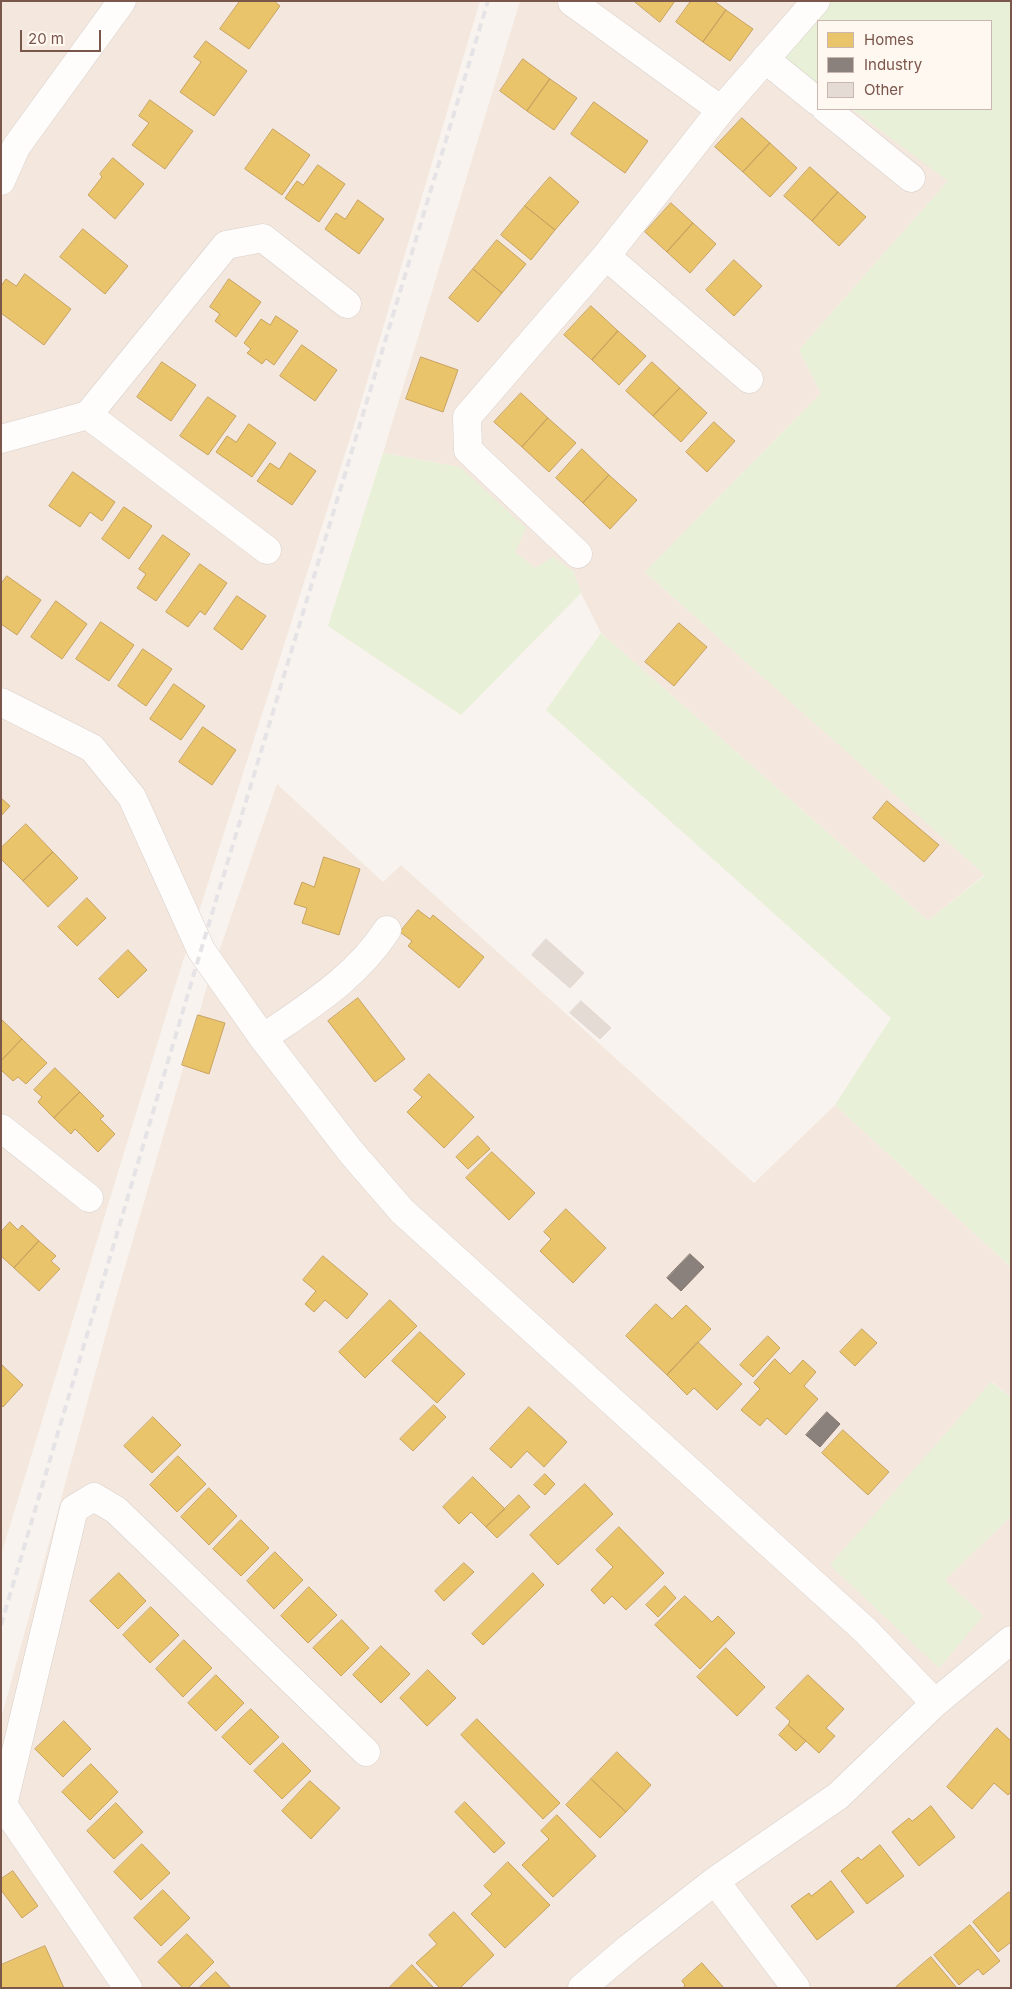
<!DOCTYPE html>
<style>
body{margin:0}
#map{position:relative;width:1012px;height:1989px;overflow:hidden;background:#f8f3ee;font-family:Inter,sans-serif}
canvas{display:block}
.frame{position:absolute;inset:0;border:2px solid #7a564b;pointer-events:none}
.legend{position:absolute;left:817px;top:20px;width:175px;height:90px;box-sizing:border-box;background:#fff8f1;border:1px solid #cab7af;margin:0;padding:6px 9px;list-style:none;font-size:15px;color:#7a564b}
.legend li{display:flex;align-items:center;gap:10px;height:25px}
.legend b{width:25px;border:1px solid #cab7af}
.scale{position:absolute;left:20px;top:30px;width:81px;height:22px;box-sizing:border-box;border:2px solid #7a564b;border-top:0;padding-left:6px;font-size:15px;line-height:18px;white-space:nowrap;color:#7a564b;-webkit-text-stroke:4px #fff8f1;paint-order:stroke}
</style>
<div id="map">
<canvas width="1012" height="1989"></canvas>
<div class="frame"></div>
<ul class="legend">
<li><b style="height:14px;background:#e9c46a"></b>Homes</li>
<li><b style="height:14px;background:#8a817c"></b>Industry</li>
<li><b style="height:14px;background:#e5dbd5"></b>Other</li>
</ul>
<div class="scale">20 m</div>
</div>
<script>
const c = document.querySelector('canvas').getContext('2d');
c.lineJoin = 'round';
function paint(path, color) {
  c.fillStyle = color;
  c.fill(path, 'evenodd');
}
function strokePath(path, color, width, dash) {
  c.strokeStyle = color;
  c.lineWidth = width;
  c.lineCap = dash ? 'butt' : 'round';
  c.setLineDash(dash || []);
  c.stroke(path);
}
const residential = new Path2D(`
 M1,1h479l-127,428 -182,570 -170,556z
 M520,1h311l-47,57 34,26v25h34l97,71 -150,170 22,43 -176,179 340,302 -57,47 -327,-288 -20,-40 -8,-22 -38,-2 -20,-17 -55,-85 -77,-14z
 M277,784l106,98 18,-17 353,318 81,-78 176,162v130l-19,-15 -48,198 67,-64v472h-1010v-269l112,-411 94,-322z`);
const green = new Path2D(`
 M831,1h180v1266l-176,-162 56,-87 -345,-308 55,-77 327,288 57,-46 -340,-303 176,-179 -22,-43 149,-169 -96,-72h139v-88h-173v63l-34,-26z
 M383,453l77,14 66,61 -11,24 20,16 18,-11 20,14 8,22 -120,122 -133,-89z
 M991,1382l20,15v119l-66,64 38,36 -44,52 -109,-103z`);
const homes = new Path2D(`
 M240,1h34l6,5 -31,43 -29,-20z
 M634,1h41l-15,21z
 M691,1h23l12,9 -23,32 -27,-20z
 M726,10l27,19 -23,32 -27,-19z
 M206,41l41,30 -33,45 -34,-24 21,-30 -7,-5z
 M523,59l27,20 -23,32 -27,-20z
 M550,79l27,19 -23,32 -27,-19z
 M150,100l43,31 -28,38 -33,-24 17,-22 -10,-7z
 M594,102l54,39 -23,32 -54,-39z
 M742,118l28,25 -27,29 -28,-25z
 M273,129l37,26 -28,40 -37,-26z
 M770,143l27,25 -27,29 -27,-25z
 M113,158l31,26 -29,35 -27,-24 14,-18 -2,-3z
 M318,165l27,19 -26,38 -34,-24 12,-17 6,4z
 M810,167l28,25 -26,29 -28,-25z
 M550,177l29,25 -24,28 -30,-24z
 M838,192l28,25 -27,29 -27,-25z
 M358,200l26,19 -25,35 -34,-25 11,-16 9,6z
 M671,203l22,20 -26,29 -22,-20z
 M525,206l30,24 -24,30 -30,-25z
 M693,223l23,21 -26,29 -23,-21z
 M83,229l45,37 -23,28 -45,-37z
 M497,240l29,24 -24,29 -29,-24z
 M734,260l28,26 -28,30 -28,-26z
 M473,269l29,24 -24,29 -29,-24z
 M25,274l46,35 -27,36 -43,-32v-27l5,-7 10,7z
 M229,279l32,23 -25,35 -21,-16 5,-7 -10,-7z
 M591,306l27,25 -26,29 -28,-25z
 M276,316l22,15 -24,34 -8,-6 -4,5 -15,-11 4,-4 -7,-6 17,-24 9,6z
 M618,331l28,25 -27,29 -27,-25z
 M302,345l35,25 -22,31 -35,-25z
 M421,357l37,13 -15,42 -37,-13z
 M162,362l34,23 -25,36 -34,-24z
 M652,362l28,26 -27,28 -27,-25z
 M680,388l27,25 -26,29 -28,-26z
 M521,393l27,25 -26,29 -28,-25z
 M208,397l28,19 -28,39 -28,-19z
 M548,418l28,25 -27,29 -27,-25z
 M714,422l21,19 -28,31 -21,-20z
 M249,424l27,19 -24,34 -36,-25 11,-16 9,6z
 M582,449l27,26 -26,28 -27,-25z
 M290,453l26,18 -24,34 -35,-24 13,-18 9,6z
 M73,472l42,30 -13,19 -12,-9 -10,15 -31,-21z
 M609,475l28,25 -27,29 -27,-26z
 M124,507l28,19 -23,33 -27,-20z
 M163,535l27,19 -34,47 -19,-13 9,-14 -7,-5z
 M200,564l27,19 -22,32 -5,-4 -12,16 -22,-15z
 M7,576l34,24 -24,35 -16,-11v-40z
 M237,596l29,20 -24,34 -28,-21z
 M56,601l31,23 -25,35 -31,-22z
 M101,622l33,23 -25,36 -33,-22z
 M679,623l28,24 -33,39 -29,-24z
 M143,649l29,20 -26,37 -28,-20z
 M174,684l31,22 -24,34 -31,-21z
 M203,727l33,23 -24,35 -33,-23z
 M1,798l9,8 -9,10z
 M887,801l52,44 -15,17 -51,-44z
 M26,824l27,28 -30,29 -22,-22v-11z
 M53,852l25,26 -30,29 -25,-26z
 M324,857l36,12 -21,66 -37,-12 5,-15 -13,-4 8,-22 12,5z
 M87,898l19,20 -29,28 -19,-19z
 M418,910l12,9 3,-4 51,42 -25,31 -51,-42 4,-5 -12,-9z
 M128,950l19,20 -29,28 -19,-19z
 M358,998l47,61 -30,23 -47,-61z
 M198,1015l27,8 -16,51 -27,-9z
 M1,1019l21,20 -21,22z
 M22,1039l25,24 -21,21 -8,-7 -5,4 -12,-11v-9z
 M55,1068l25,24 -26,26 -16,-16 4,-5 -8,-7z
 M429,1074l45,43 -30,31 -37,-36 15,-15 -8,-7z
 M80,1092l24,24 -4,3 15,15 -17,18 -23,-23 -4,5 -17,-16z
 M478,1136l12,13 -22,20 -12,-12z
 M492,1152l43,41 -26,27 -43,-42z
 M566,1209l40,39 -33,35 -33,-32 11,-12 -7,-7z
 M10,1222l8,8 4,-5 17,16 -25,27 -13,-12v-24z
 M39,1241l17,15 -5,5 9,8 -21,22 -25,-23z
 M323,1256l45,38 -21,25 -22,-19 -11,12 -9,-8 11,-13 -13,-11z
 M390,1300l27,26 -52,52 -26,-26z
 M656,1304l16,15 14,-14 25,24 -44,46 -41,-39z
 M862,1329l15,14 -22,23 -15,-14z
 M420,1332l45,42 -28,29 -45,-42z
 M768,1336l12,12 -27,29 -13,-12z
 M698,1342l44,42 -25,26 -23,-22 -7,7 -20,-20z
 M775,1359l15,15 13,-14 13,12 -12,14 14,13 -32,36 -19,-17 -7,8 -19,-16 19,-21 -6,-6z
 M1,1364l22,21 -20,22 -2,-2z
 M434,1405l12,12 -33,34 -13,-12z
 M529,1407l38,35 -23,25 -17,-16 -16,17 -21,-19z
 M153,1417l28,28 -29,28 -28,-27z
 M843,1430l46,42 -21,23 -46,-42z
 M178,1456l28,28 -29,28 -27,-27z
 M545,1474l10,10 -10,11 -11,-10z
 M473,1477l32,32 -19,18 -15,-15 -12,12 -16,-17z
 M585,1484l28,30 -55,51 -28,-30z
 M209,1488l28,28 -28,29 -28,-28z
 M519,1495l11,12 -33,31 -11,-11z
 M241,1520l28,28 -28,28 -28,-27z
 M619,1527l45,46 -38,37 -14,-14 -8,8 -13,-14 22,-23 -17,-17z
 M275,1552l28,28 -29,29 -27,-28z
 M464,1563l10,9 -30,29 -9,-10z
 M119,1573l27,28 -28,28 -28,-28z
 M533,1573l11,12 -61,60 -11,-11z
 M665,1586l11,12 -18,19 -12,-12z
 M309,1587l28,28 -29,28 -27,-27z
 M685,1596l27,26 6,-6 17,17 -35,36 -45,-44z
 M151,1607l28,28 -29,28 -27,-28z
 M342,1620l27,28 -28,28 -28,-28z
 M184,1640l28,28 -29,29 -27,-28z
 M381,1646l29,28 -29,29 -28,-28z
 M726,1648l39,39 -28,29 -40,-39z
 M428,1670l28,28 -29,28 -27,-28z
 M216,1675l28,28 -28,28 -28,-28z
 M808,1675l36,34 -18,19 9,8 -16,17 -31,-28 2,-4 -14,-13z
 M251,1709l28,28 -29,28 -28,-28z
 M477,1719l83,84 -17,16 -82,-84z
 M64,1721l27,28 -28,28 -28,-28z
 M788,1725l18,16 -10,10 -17,-16z
 M997,1728l14,13v51l-3,3 -14,-12 -22,26 -25,-22z
 M283,1743l28,28 -29,28 -28,-28z
 M617,1752l34,33 -25,27 -35,-33z
 M91,1764l27,28 -28,28 -28,-28z
 M591,1779l35,33 -26,26 -34,-33z
 M310,1781l30,27 -29,31 -29,-28z
 M465,1802l40,41 -11,10 -39,-41z
 M116,1803l27,29 -29,27 -27,-28z
 M931,1806l24,31 -36,29 -27,-34 17,-14 3,3z
 M557,1815l39,41 -43,41 -31,-32 27,-26 -8,-8z
 M142,1844l28,29 -29,27 -27,-28z
 M880,1845l24,31 -37,28 -26,-33 17,-14 3,3z
 M508,1862l42,43 -45,43 -34,-34 21,-20 -8,-8z
 M13,1871l25,35 -16,12 -21,-28v-11z
 M831,1881l23,31 -37,28 -26,-34 18,-13 2,3z
 M163,1890l27,28 -29,28 -27,-28z
 M1009,1892l2,2v48l-13,10 -25,-30z
 M454,1912l40,43 -34,33h-20l-24,-25 21,-19 -8,-9z
 M970,1925l30,36 -17,14 -5,-6 -19,16 -25,-30z
 M187,1934l27,28 -26,26h-5l-25,-26z
 M45,1946l19,42h-63v-23z
 M931,1957l26,31h-61v-1z
 M702,1963l22,25h-41l2,-3 -3,-4z
 M412,1965l22,23h-45z
 M216,1972l15,16h-32z`);
const industry = new Path2D(`
 M690,1254l14,13 -23,24 -14,-13z
 M827,1412l13,12 -20,23 -14,-12z`);
const building = new Path2D(`
 M546,939l38,34 -14,15 -38,-33z
 M581,1001l30,27 -11,11 -30,-26z`);
const street = new Path2D(`
 M572,2l149,108
 M765,59l53,43
 M826,109l85,69
 M1,181l15,-34 106,-146
 M606,256l143,123
 M88,415l138,-170 37,-7 84,66
 M1,439l87,-24 179,135
 M578,554l-110,-104 -1,-33 139,-161 115,-146 95,-109
 M1,702l91,46 40,49 69,153 62,88 88,114 51,59 464,420 69,72
 M263,1038c46,-32 93,-60 124,-108
 M1,1128l88,70
 M715,1881l81,107
 M128,1988l-125,-183 71,-296 20,-12 22,13 250,242
 M582,1988l47,-40 86,-67 123,-85 97,-93 76,-63`);
const rail = new Path2D(`
 M1,1625l200,-675 287,-949`);
paint(residential, '#f4e8de');
paint(green, '#e8f0d8');
paint(homes, '#e9c46a');
strokePath(homes, '#c8a361', 1);
paint(industry, '#8a817c');
strokePath(industry, '#85746d', 1);
paint(building, '#e5dbd5');
strokePath(building, '#e2d6d0', 1);
strokePath(street, '#d8cfca', 29);
strokePath(street, '#fefdfc', 28);
strokePath(rail, '#e5e3e6', 4, [8, 5]);
</script>
